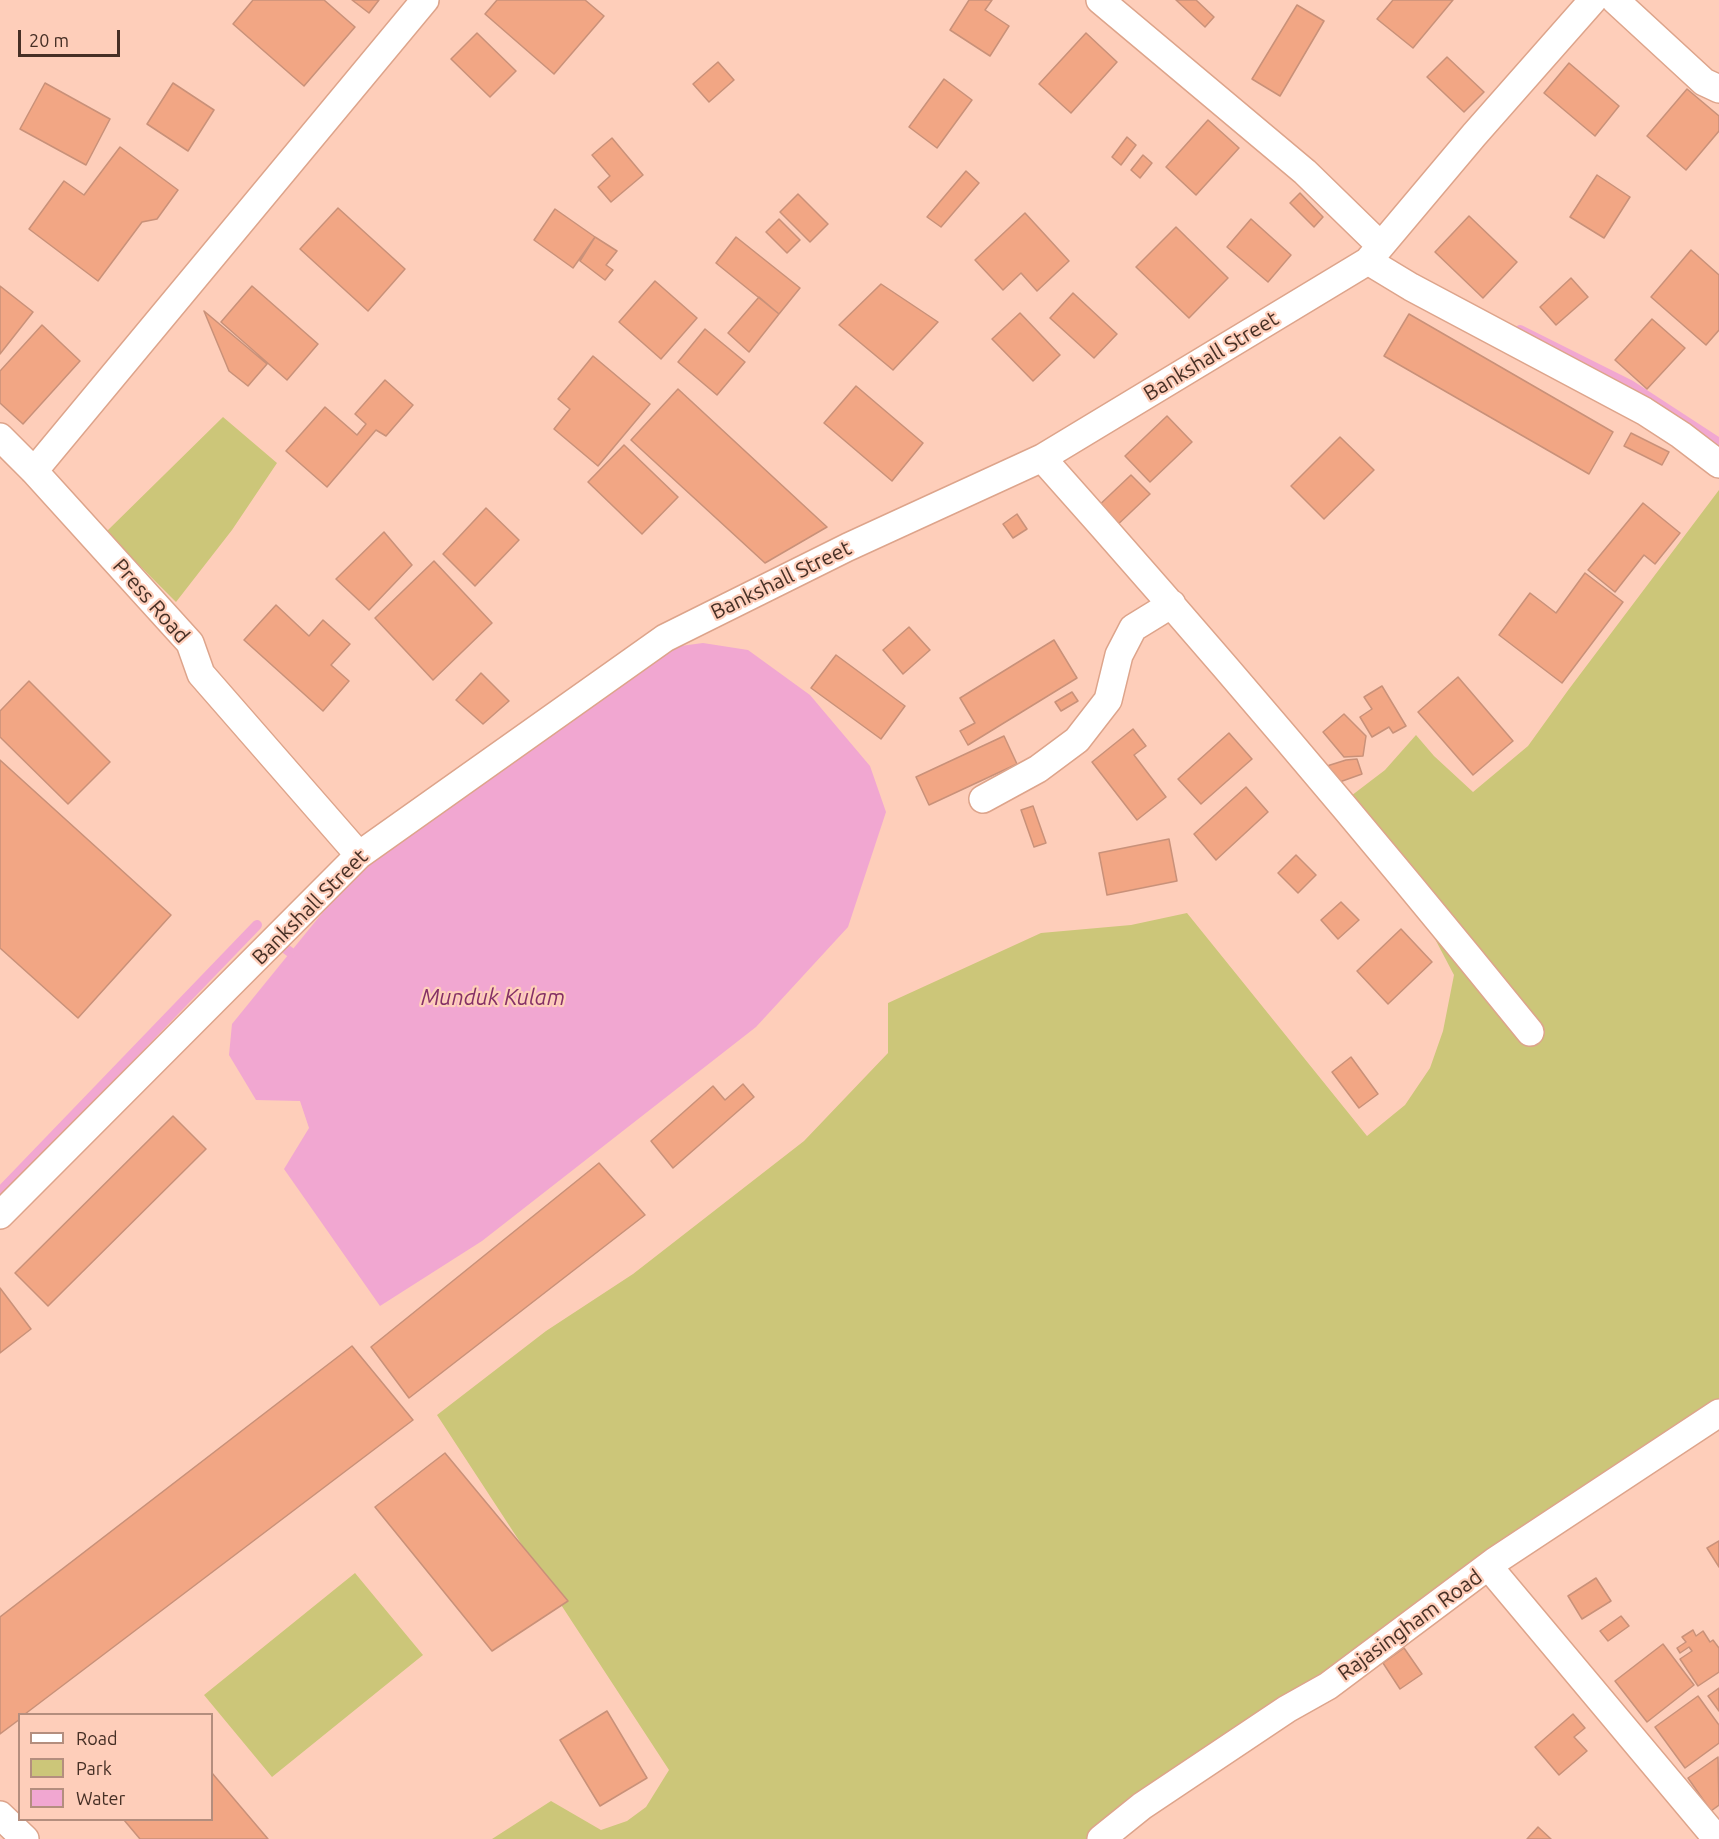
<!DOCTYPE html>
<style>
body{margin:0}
#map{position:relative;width:1719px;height:1839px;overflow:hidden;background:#feceba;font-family:Ubuntu,sans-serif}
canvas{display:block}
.legend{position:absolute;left:18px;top:1713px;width:195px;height:108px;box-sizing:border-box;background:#feceba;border:2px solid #b48e7e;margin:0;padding:8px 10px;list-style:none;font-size:18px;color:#462f25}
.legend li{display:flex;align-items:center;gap:12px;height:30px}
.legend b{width:30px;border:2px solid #b48e7e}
.scale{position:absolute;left:18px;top:30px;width:102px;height:27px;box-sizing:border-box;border:3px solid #462f25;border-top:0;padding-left:8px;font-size:18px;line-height:21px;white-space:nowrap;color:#462f25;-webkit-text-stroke:4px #feceba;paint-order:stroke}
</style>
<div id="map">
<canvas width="1719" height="1839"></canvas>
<ul class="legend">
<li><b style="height:8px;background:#fff"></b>Road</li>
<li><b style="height:16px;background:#ccc679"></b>Park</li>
<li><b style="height:16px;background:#f1a7d1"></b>Water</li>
</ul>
<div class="scale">20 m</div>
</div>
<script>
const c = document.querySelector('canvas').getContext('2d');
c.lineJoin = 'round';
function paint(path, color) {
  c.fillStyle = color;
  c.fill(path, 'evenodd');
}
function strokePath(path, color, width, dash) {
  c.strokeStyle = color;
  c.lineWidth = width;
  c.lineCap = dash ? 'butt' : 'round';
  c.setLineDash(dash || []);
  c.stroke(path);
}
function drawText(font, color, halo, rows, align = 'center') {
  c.font = font + ' Ubuntu,sans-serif';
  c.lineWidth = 4.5;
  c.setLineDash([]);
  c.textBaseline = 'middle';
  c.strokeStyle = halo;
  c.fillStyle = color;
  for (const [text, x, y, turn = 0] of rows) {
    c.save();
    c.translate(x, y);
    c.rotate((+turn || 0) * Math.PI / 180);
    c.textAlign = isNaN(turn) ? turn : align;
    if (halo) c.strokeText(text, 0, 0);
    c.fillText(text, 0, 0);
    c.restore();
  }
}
const green = new Path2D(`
 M223,417l54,46 -45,67 -56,72 -70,-70z
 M1719,490v923l-618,426h-609l59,-38 50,29 26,-9 19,-14 23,-37 -232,-355 109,-84 87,-57 171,-133 84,-88v-50l153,-70 90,-8 56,-12 180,223 38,-31 25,-37 13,-37 11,-56 -30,-57 -77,-119 38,-29 31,-35 18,21 39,36 55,-46 41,-57z
 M355,1573l68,82 -151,122 -68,-82z`);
const water = new Path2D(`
 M703,643l45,7 62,45 60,71 16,46 -38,115 -92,100 -274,214 -102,65 -96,-137 25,-41 -9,-27 -44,-1 -27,-45 3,-31 130,-160 311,-217z`);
const stream = new Path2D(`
 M1520,330l110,55 89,58
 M286,949l4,3
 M0,1192l257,-267`);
const building = new Path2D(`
 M253,0h71l31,27 -51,59 -71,-62z
 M352,0h27l-10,13z
 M497,0h88l19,16 -50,58 -69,-60z
 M969,0h23l-7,10 24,16 -19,30 -40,-26z
 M1176,0h20l18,17 -9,10z
 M1393,0h60l-40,48 -36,-29z
 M1297,5l27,16 -44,75 -28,-17z
 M477,33l39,38 -26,26 -39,-38z
 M1086,33l31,29 -46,51 -32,-29z
 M1447,57l37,35 -20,20 -37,-35z
 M718,62l16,18 -25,22 -16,-18z
 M1569,63l50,43 -24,30 -51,-43z
 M944,79l28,21 -35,48 -28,-21z
 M45,83l65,36 -24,46 -66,-36z
 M173,83l41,27 -26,41 -41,-27z
 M1687,89l32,27v15l-33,39 -39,-34z
 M1208,120l31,28 -43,47 -30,-28z
 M1127,137l9,8 -15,20 -9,-8z
 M612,138l31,37 -32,27 -13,-15 12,-11 -18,-21z
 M120,147l58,43 -21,29 -15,3 -44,59 -69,-52 35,-48 20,14z
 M1143,155l9,8 -12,15 -9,-8z
 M966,171l13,12 -38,44 -14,-10z
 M1597,175l33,22 -26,41 -34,-21z
 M1300,193l23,24 -9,10 -24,-24z
 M798,194l30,30 -18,18 -30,-30z
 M338,208l67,61 -37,42 -68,-62z
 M555,209l40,28 -22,31 -39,-28z
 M1025,213l44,48 -32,30 -16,-18 -18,17 -28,-30z
 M1469,216l48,46 -34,36 -48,-46z
 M779,219l21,21 -13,13 -21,-21z
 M1251,219l40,36 -23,27 -41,-35z
 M1176,227l52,51 -39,40 -53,-51z
 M595,237l22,14 -11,14 7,5 -8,10 -25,-19z
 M736,237l64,51 -21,26 -63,-51z
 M1691,250l28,25v55l-13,15 -55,-48z
 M1571,278l17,19 -32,28 -16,-18z
 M655,281l42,37 -36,41 -42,-37z
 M881,284l57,38 -45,48 -54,-45z
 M0,286l33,26 -33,42z
 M252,286l66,58 -31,36 -66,-58z
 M1073,293l44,41 -23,24 -44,-40z
 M759,297l20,17 -30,38 -21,-19z
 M204,311l63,53 -19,22 -19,-15z
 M1020,313l40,42 -27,26 -41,-42z
 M1409,314l204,118 -24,42 -205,-118z
 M1652,319l33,29 -38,41 -32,-29z
 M42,325l38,36 -57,63 -23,-21v-32z
 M705,329l40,33 -28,33 -39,-33z
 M593,356l57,48 -52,62 -44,-37 16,-20 -12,-10z
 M385,380l28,25 -27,31 -10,-6 -49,57 -41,-36 39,-44 32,28 9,-11 -11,-10z
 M856,386l67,57 -31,38 -68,-58z
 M678,389l149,138 -62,36 -134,-123z
 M1167,416l25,26 -42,40 -25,-26z
 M1631,433l38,19 -7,13 -38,-19z
 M1340,437l34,33 -50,49 -33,-33z
 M624,445l54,52 -36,37 -54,-52z
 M1131,475l19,19 -37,35 -19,-19z
 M1643,503l37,30 -25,31 -11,-9 -29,37 -27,-22z
 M486,508l33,32 -44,46 -32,-32z
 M1017,514l10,15 -14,9 -10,-14z
 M384,532l28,33 -43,45 -33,-31z
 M434,561l58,62 -59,57 -58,-62z
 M1585,573l38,29 -61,81 -63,-48 31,-42 26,20z
 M276,605l33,31 14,-16 27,24 -19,21 18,16 -26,30 -79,-71z
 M909,627l21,23 -27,24 -20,-24z
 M1054,640l23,38 -109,67 -8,-14 15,-8 -15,-25z
 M836,655l69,51 -24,33 -70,-51z
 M481,673l28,28 -26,23 -27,-24z
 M1458,677l55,64 -40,34 -55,-63z
 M29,681l81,81 -42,42 -68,-67v-26z
 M1382,686l24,40 -13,7 -4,-6 -17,10 -12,-20 12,-8 -8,-12z
 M1072,692l6,9 -17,10 -6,-9z
 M1344,714l22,22 -3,20 -19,1 -21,-25z
 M1133,729l13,17 -12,9 32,42 -29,23 -45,-58z
 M1229,733l23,26 -51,45 -23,-25z
 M1004,736l13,28 -88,41 -13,-28z
 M1357,759l5,15 -28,10 -7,-18 19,-6z
 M0,760l171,155 -93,103 -78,-70z
 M1246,787l22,25 -52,48 -22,-26z
 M1033,806l13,37 -12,4 -13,-37z
 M1169,839l8,42 -70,14 -8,-42z
 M1296,855l20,20 -18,18 -20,-20z
 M1341,902l18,18 -21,19 -17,-19z
 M1401,929l31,33 -44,42 -31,-33z
 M1351,1057l27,37 -19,14 -27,-36z
 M743,1084l11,13 -81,71 -22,-27 62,-55 12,14z
 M173,1116l33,33 -158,157 -33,-33z
 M599,1163l46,52 -236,183 -38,-51z
 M0,1288l31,41 -31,24z
 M352,1346l61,74 -388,294h-5v5l-20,15v-117z
 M445,1453l123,148 -76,50 -117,-144z
 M1719,1541v26l-12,-19z
 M1596,1578l15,23 -29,18 -14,-23z
 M1621,1616l8,10 -21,15 -8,-10z
 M1693,1630l3,6 7,-5 7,11 3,-2 6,8v24l-21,14 -18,-27 12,-8 -3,-4 -9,6 -3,-5 9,-6 -4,-5z
 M1663,1644l31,41 -47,37 -32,-41z
 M1404,1648l18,26 -22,15 -17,-26z
 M1719,1688v23l-11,-15z
 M1698,1696l21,29v18l-34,25 -30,-41z
 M607,1711l40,67 -47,28 -40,-66z
 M1573,1714l12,14 -11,9 13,14 -28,24 -24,-28z
 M1718,1757l1,48 -8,6 -23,-33z
 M212,1773l56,66h-128l-16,-19h88z
 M1538,1827l13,12h-24z`);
const minor = new Path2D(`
 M1100,0l205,172 75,73
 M1615,0l89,82 15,7
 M1368,261l43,26 233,124 37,24 38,29
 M0,437l34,34 156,172 11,31 158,181
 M1042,458c167,187 330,379 488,574
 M34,471l391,-471
 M983,799l55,-30 39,-29 31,-40 11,-45 14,-27 39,-24
 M0,1215l359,-360 306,-217 183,-91 194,-89 326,-197 106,-126 119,-135
 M1489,1567l228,272
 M0,1815l25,24
 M1101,1839l41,-33 145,-97 41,-23 167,-125 224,-148`);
const streetNames = [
 ["Bankshall Street",1211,356,-31],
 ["Bankshall Street",781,580,-26],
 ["Press Road",151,601,49],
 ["Bankshall Street",310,907,-45],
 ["Rajasingham Road",1410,1625,-36]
];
const waterNames = [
 ["Munduk Kulam",493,998]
];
paint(green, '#ccc679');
paint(water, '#f1a7d1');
strokePath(stream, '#f1a7d1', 10);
paint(building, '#f2a684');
strokePath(building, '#c99179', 1.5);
strokePath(minor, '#dda48b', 30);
strokePath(minor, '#fff', 27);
drawText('21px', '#462f25', '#feceba', streetNames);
drawText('italic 22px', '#853066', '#feceba', waterNames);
</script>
